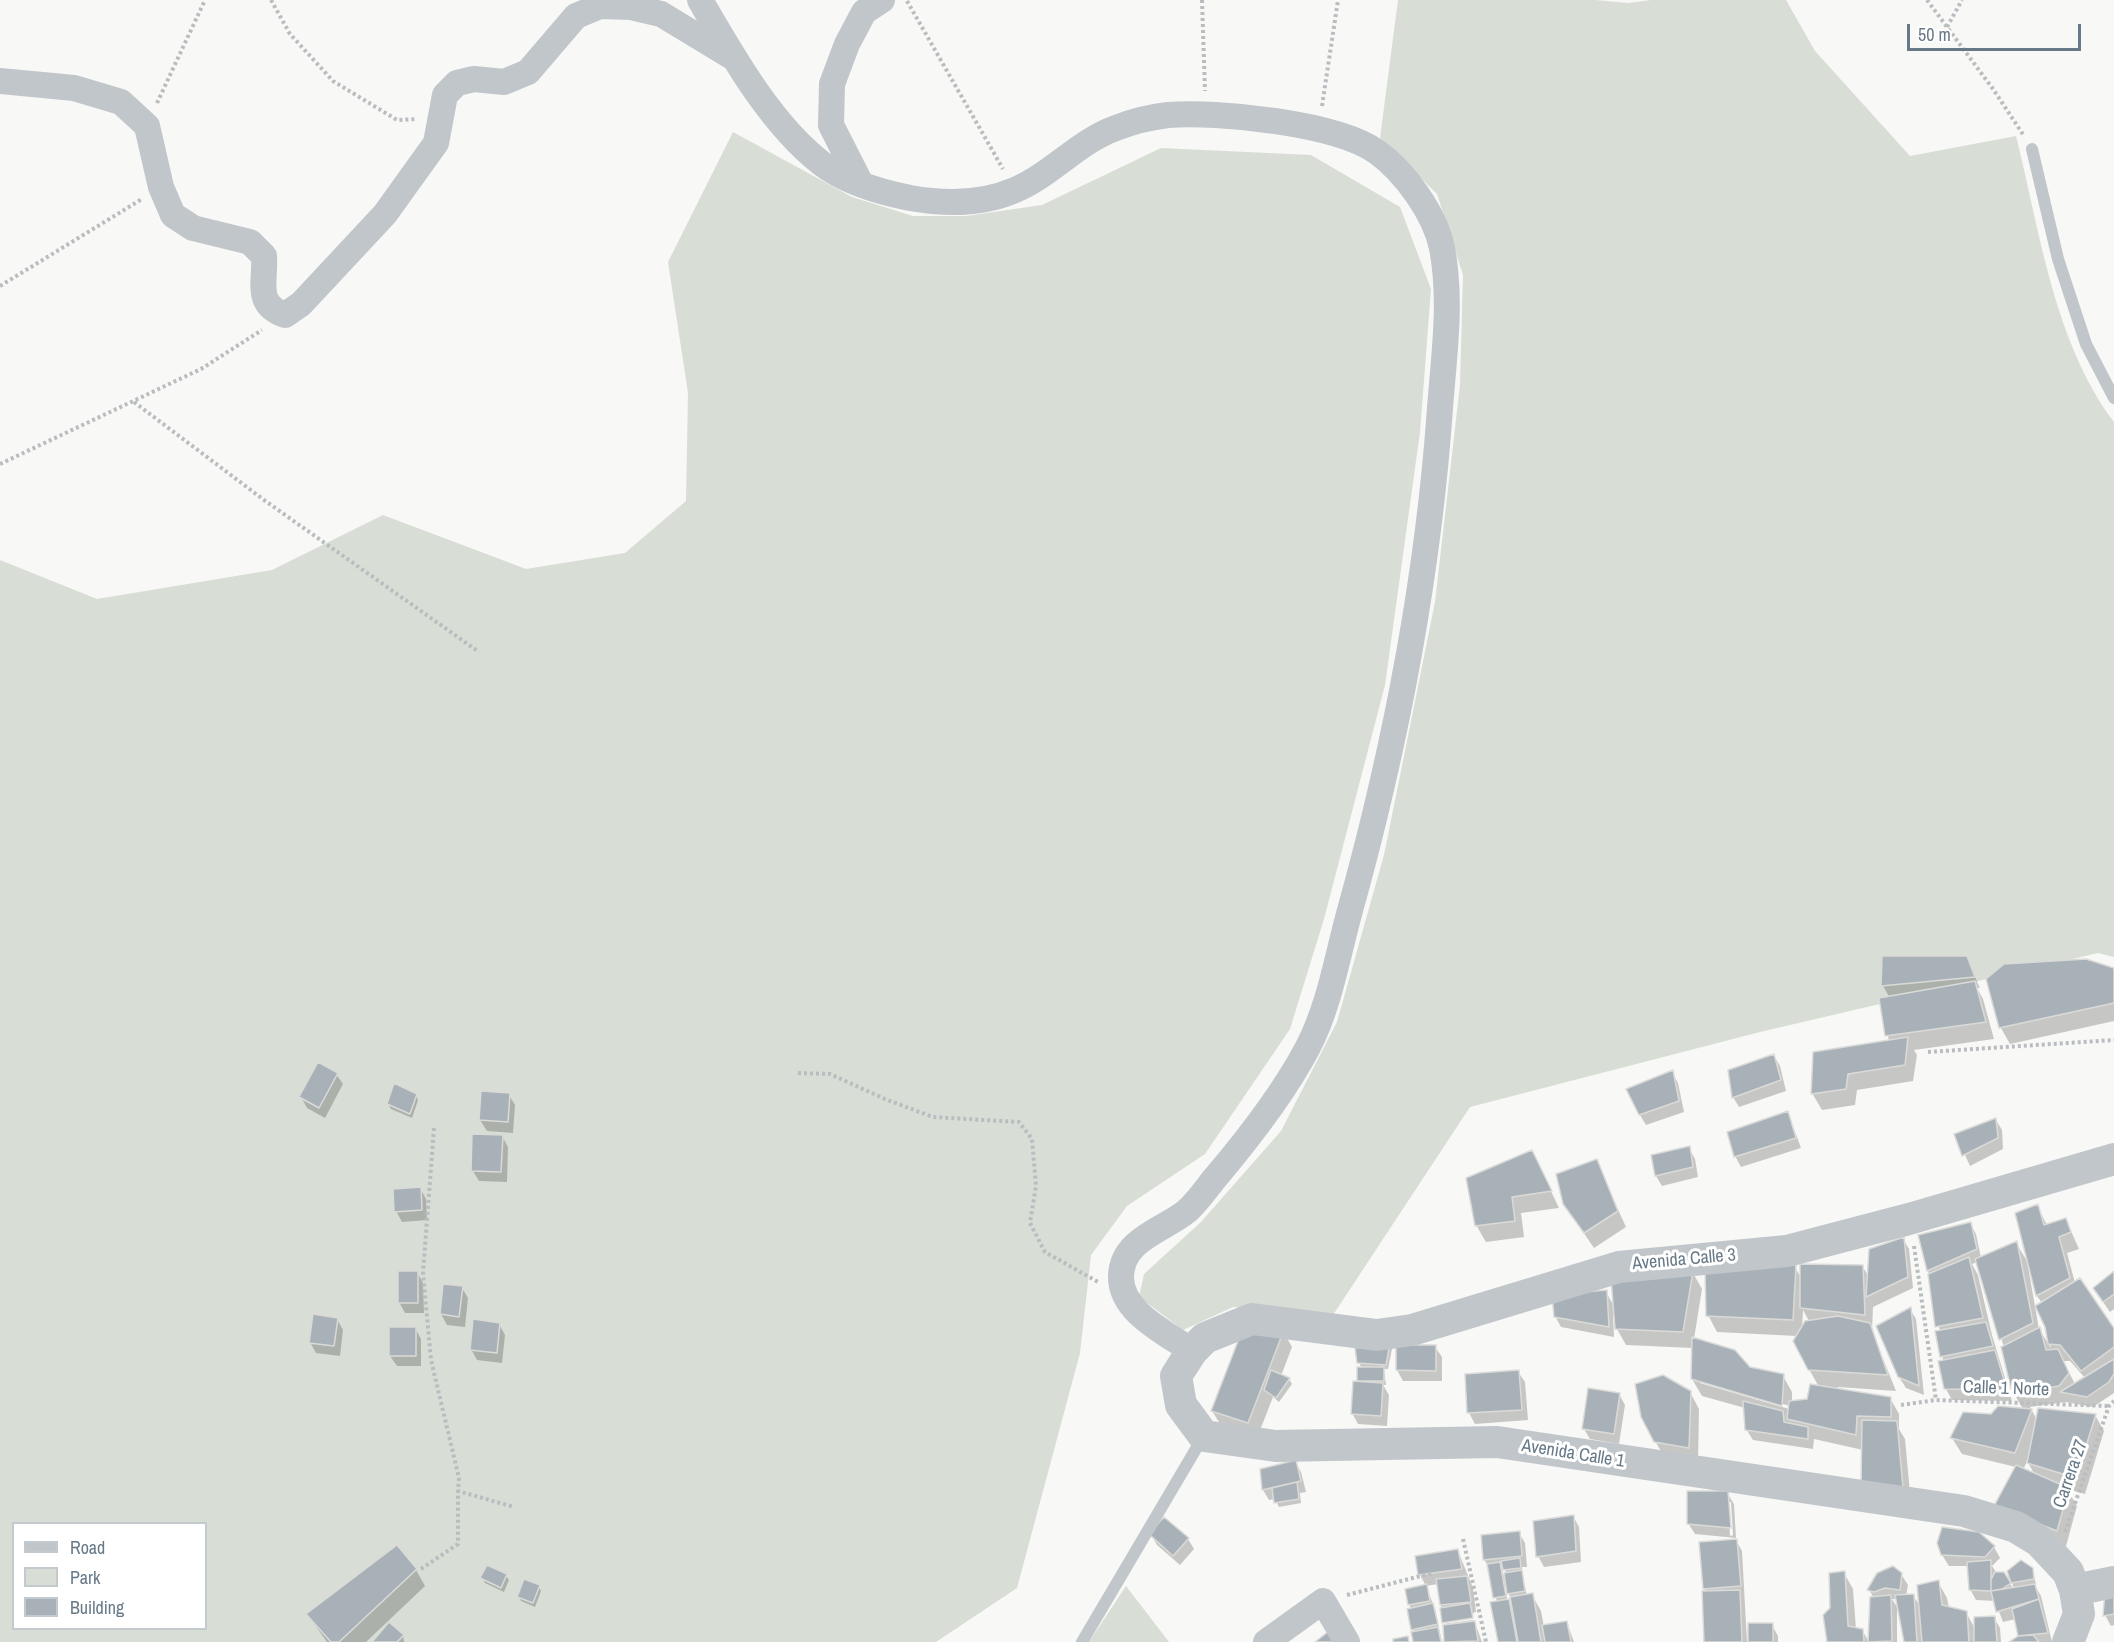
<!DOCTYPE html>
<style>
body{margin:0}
#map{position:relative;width:2114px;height:1642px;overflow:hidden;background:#f8f8f6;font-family:"Archivo Narrow",sans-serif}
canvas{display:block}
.legend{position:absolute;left:12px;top:1522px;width:195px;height:108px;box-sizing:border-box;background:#fff;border:2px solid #c2c9cf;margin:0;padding:8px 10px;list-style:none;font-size:18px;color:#677987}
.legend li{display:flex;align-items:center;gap:12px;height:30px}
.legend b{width:30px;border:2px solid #c2c9cf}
.scale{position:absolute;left:1907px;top:24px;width:174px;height:27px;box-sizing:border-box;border:3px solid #677987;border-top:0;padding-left:8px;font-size:18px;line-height:21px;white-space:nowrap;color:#677987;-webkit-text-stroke:4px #fff;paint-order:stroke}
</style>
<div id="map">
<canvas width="2114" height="1642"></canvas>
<ul class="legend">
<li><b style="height:8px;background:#c1c6ca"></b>Road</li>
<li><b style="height:16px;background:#d8ddd5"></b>Park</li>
<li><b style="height:16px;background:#a8b1b7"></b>Building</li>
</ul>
<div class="scale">50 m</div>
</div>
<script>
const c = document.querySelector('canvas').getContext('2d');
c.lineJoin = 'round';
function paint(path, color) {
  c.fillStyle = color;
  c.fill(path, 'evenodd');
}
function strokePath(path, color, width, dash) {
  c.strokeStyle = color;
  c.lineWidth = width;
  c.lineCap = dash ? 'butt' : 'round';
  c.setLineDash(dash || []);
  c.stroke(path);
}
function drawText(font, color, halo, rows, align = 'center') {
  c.font = font + ' "Archivo Narrow",sans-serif';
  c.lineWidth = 6;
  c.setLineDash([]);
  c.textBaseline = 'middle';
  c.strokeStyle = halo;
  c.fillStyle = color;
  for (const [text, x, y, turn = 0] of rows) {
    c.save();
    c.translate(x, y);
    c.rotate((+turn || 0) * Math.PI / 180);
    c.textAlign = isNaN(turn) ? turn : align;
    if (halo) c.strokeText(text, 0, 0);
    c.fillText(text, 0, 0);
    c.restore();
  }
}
const green = new Path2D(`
 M1398,0h197l33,3 23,-3h135l29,51 95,105 106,-20c24,96 38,206 98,286v535l-16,-4 -338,79 -290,75 -137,208 -100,-8 -50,23 -44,-33 5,-23 57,-52 80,-91 56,-109 47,-167 51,-253 25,-217 3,-110 -26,-81 -57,-56z
 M733,132l119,65 61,19h53l76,-11 119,-57 150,7 89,52 31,82 -11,143 -35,253 -61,234 -34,110 -85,125 -78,52 -36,49 -11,98 -63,235 -81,54h-936v-1082l97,39 175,-29 111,-55 143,54 99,-16 61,-52 2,-108 -20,-131zM14,1524h192v104h-192z
 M1126,1586l43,56h-80z`);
const shadow = new Path2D(`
 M1966,957l14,31h-3l6,11 11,40 -80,11 3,5 -4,26 -56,9 -2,15 -33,5 -10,-17 77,-52 -8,-42 9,-1 -7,-12z
 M2114,970v51l-104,23 -9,-16z
 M1774,1056l6,10 6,25 -47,16 -6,-10z
 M1672,1072l6,11 6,29 -38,13 -6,-10z
 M336,1074l7,10 -18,34 -18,-10 -6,-11z
 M416,1095l2,5 -6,18 -21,-9 -3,-5z
 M509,1095l6,10 -2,28 -26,-2 -7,-11z
 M1788,1113l13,35 -60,19 -6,-11z
 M1996,1120l6,10 1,19 -33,17 -14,-31z
 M502,1136l6,11 -1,35 -28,-1 -6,-10z
 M1689,1148l6,11 3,18 -36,9 -6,-10 -4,-20z
 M1596,1161l30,66 -32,21 -30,-44z
 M1540,1168l19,40 -38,5 3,24 -38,5 -10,-17z
 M420,1188l6,11 1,21 -25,2 -6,-11z
 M2037,1206l10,19 19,-5 13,29 -12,4 8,30 39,48v62l-21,14 -27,-5 -36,5 7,13 58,-5 9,16 -19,63 -18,-5 10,17 -11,40 -61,-24 11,-55 -54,-13 -10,-16 40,-22 31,-7 -10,-17 -9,-45 -27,-85 -5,2 6,11 14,60 20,66 -60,-1 -6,-11 -6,-58 -12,-61 42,-47 6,11 5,24 35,-15 11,18 12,68 12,19 -9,-45 -5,-7 -20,-82zM2063,1361h7l15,17 -10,6zM2027,1461l8,14 -12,-5z
 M1903,1239l6,10 4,39 -40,19 -1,24 24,60 -58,-4 -1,3 53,8 9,16v15l6,10 6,65 -48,-54 -49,-11 -1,10 -60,-9 -7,-11 -1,-21 -43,-12 -10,-17 1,-31 -67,-3 -9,-16 -1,-15 -3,1 1,22 -53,-10 -6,-11 51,-24 9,16 78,-35 9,16 -8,50 55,29 34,8 9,16v10l16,-2 11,-13 -10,-18 -12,-33 -80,-4 -9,-17 87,-48 6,11 61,-12 7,11zM1803,1310l6,11 -7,8zM1700,1380l90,26 -1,3 -89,-26z
 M417,1272l6,11 1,30h-19l-6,-11z
 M2114,1273v36l-4,3 -9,-13z
 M462,1288l6,10 -3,29 -18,-2 -6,-11z
 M1910,1309l6,10 8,76 -18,-7 -7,-11z
 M337,1319l6,11 -3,26 -24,-3 -6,-11z
 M499,1324l6,11 -3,28 -25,-3 -6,-11z
 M415,1328l6,11v27h-24l-7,-10z
 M1283,1331l9,16 -11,29 8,3 3,5 -13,18 -6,-5 -16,41 -35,-11 -10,-16z
 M1390,1344l2,5 -4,20h-4l2,16h-3l6,10 -2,31 -29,-2 -6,-11 8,-30 2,-14 -3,-7z
 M1435,1347l7,10v24h-39l-6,-11z
 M1518,1372l7,10 3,38 -53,4 -6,-11 -3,-38z
 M1690,1392l9,17 -1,54 -33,-5 -10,-17z
 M1619,1394l6,11 -6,39 -29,-5 -6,-10z
 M1295,1462l6,10 5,20 -6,1 1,10 -22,4 -4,-8 -6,1 -6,-10 -1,-20z
 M1727,1493l7,11 2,34 -41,-4 -7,-11zM1728,1502h3l2,33 -3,1z
 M1573,1516l6,11 2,35 -37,5 -6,-11z
 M1519,1533l6,10 2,24h-5v6l5,23 5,-1 9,16 3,16 23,-4 7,19h-75l-2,-40 -8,-34 -5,-9zM1502,1565l5,9 -4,1zM1506,1589l5,9 3,11 -7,-9z
 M1151,1534l37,5 6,10 -14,16 -23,-20z
 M1979,1534l15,13 6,11 -8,8 4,6 7,1 11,17 -5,-18 23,-3 4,15h-2l7,12 11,46h-41l9,-6 -4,-17 -13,3 -8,-21 -19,-1 -6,-11 -2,-23h-19l-7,-11z
 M1736,1540l6,11 5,91h-41l-1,-54z
 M1458,1551l15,37 3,24 -3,1v4l-30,4 -5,-37 -12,2 -6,-11 -3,-18z
 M416,1570l9,16 -59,56h-39l-19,-27z
 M1844,1573l9,16 3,40 6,1 7,12h-41l4,-33z
 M1901,1574l7,11 -2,11 7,-1 8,13 17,-26 9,16 2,10 17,4 9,17 19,-11 6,10 1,14h-95l-9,-43h-5l5,8v35h-27l2,-43 2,-1 -5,-8z
 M506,1576l3,4 -5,12 -19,-9 -3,-5z
 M1426,1586l9,23 7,33h-27l-5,-37z
 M539,1587l2,4 -6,16 -14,-6 -2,-4z
 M2114,1590v35l-3,1 -6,-11z
 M1474,1620l8,22h-36l-2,-18z
 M1772,1625l6,11v6h-28z
 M403,1635l1,7h-30z`);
const building = new Path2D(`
 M1882,956h85l8,21 -94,9z
 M2086,959l28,9v35l-115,25 -13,-49 18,-15z
 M1975,981l11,41 -101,14 -6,-38z
 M1908,1037l-3,28 -57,9 -2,15 -35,5 2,-42z
 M1774,1054l7,26 -49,18 -4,-28z
 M318,1062l20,11 -19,35 -20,-11z
 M1673,1070l6,31 -40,14 -13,-26z
 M394,1083l23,11 -7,20 -23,-10z
 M481,1091l29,2 -2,29 -29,-2z
 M1788,1111l8,27 -62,19 -7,-25z
 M1996,1118l2,20 -36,18 -8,-22z
 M472,1134l31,1 -2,37 -30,-1z
 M1690,1146l3,21 -38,9 -4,-21z
 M1532,1150l20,41 -40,6 3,24 -40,5 -9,-48z
 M1597,1159l21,52 -34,22 -21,-29 -7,-30z
 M421,1187l1,23 -28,2 -1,-23z
 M2038,1204l6,21 22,-7 5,14 -12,5 11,41 -34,18 -21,-83z
 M1971,1222l6,27 -50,22 -9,-36z
 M1904,1237l4,40 -42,20 3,-48z
 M2017,1241l16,82 -34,17 -24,-81z
 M1969,1257l14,61 -48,9 -7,-53z
 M1800,1264l63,1 2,50 -65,-7z
 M1796,1265l-3,55 -87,-4 -1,-46z
 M398,1271h20v32h-20z
 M1693,1271l-10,61 -68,-3 -4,-51z
 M2114,1271v23l-11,8 -10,-14z
 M2080,1278l34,50v19l-33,24 -21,-26 -12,-1 -3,-17 -10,-21z
 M443,1284l20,2 -4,31 -19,-3z
 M1607,1290l2,37 -55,-10 -2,-22z
 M1911,1307l8,79 -21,-9 -22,-51z
 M313,1314l25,4 -4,28 -25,-3z
 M1838,1316l32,7 18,52 -80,-5 -15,-29 12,-20z
 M473,1319l27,4 -3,30 -27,-3z
 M1986,1322l7,24 -53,11 -5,-26z
 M389,1327h27v29h-27z
 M2040,1327l6,23 12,-1 11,24 -10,13 -47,7 -11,-46z
 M1243,1328l41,2 -36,93 -37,-12z
 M1692,1337l43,13 15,17 34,7 -2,32 -91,-27z
 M1390,1343l-4,22 -29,-2 -2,-15z
 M1396,1345h40v26l-40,-1z
 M1995,1350l12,40 -63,-1 -6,-28z
 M2114,1359v15l-5,8 -22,15 -27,-5z
 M1357,1367h27v14h-27z
 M1271,1370l19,8 -14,20 -12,-8z
 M1519,1370l3,40 -55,3 -2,-39z
 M1663,1375l28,16 -2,57 -35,-6 -13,-25 -6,-33z
 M1353,1381l30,2 -2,33 -30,-2z
 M1810,1384l81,13v20l-34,-1 -1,19 -69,-16 2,-18 18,-2z
 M1588,1388l32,5 -6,41 -32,-5z
 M1743,1401l40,10 1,11 24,5v12l-63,-9z
 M1998,1406l34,3 -17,44 -65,-15 13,-26 28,2z
 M2038,1408l58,6 -20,64 -49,-15z
 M1862,1420l35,1 6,67 -42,-2z
 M1296,1460l5,21 -39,9 -2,-21z
 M2016,1465l53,23 -12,43 -63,-25z
 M1297,1482l2,17 -25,4 -2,-15z
 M1687,1491h41l3,37 -44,-4z
 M1574,1515l2,36 -40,6 -3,-36z
 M1164,1517l25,21 -16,18 -24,-22z
 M1942,1527l37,5 16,14 -10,11 -44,-2 -4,-12z
 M1520,1531l2,25 -39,4 -2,-25z
 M1737,1539l4,47 -38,3 -4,-47z
 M397,1545l20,24 -78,73h-8l-25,-28z
 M1458,1549l4,20 -44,6 -3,-19z
 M1520,1558l1,10 -18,2 -2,-9z
 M1991,1560v31l-22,-1 -2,-28z
 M2021,1560l12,8 1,11 -23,4 -4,-12z
 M1500,1562l6,34 -13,2 -6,-34z
 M487,1565l20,9 -6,14 -21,-10z
 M1893,1566l9,7 -2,17 -15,-2 -11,4 -7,-2 10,-17z
 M1522,1570l3,21 -18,3 -3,-21z
 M1845,1571l3,55 15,3 1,13h-37l-4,-27 7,-7 -1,-35z
 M1995,1572h9l7,11 -9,6 -11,2v-11z
 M1467,1576l4,26 -31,3 -4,-26z
 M524,1579l16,6 -7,18 -16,-6z
 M1939,1580l3,25 25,6 2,31h-47l-5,-57z
 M1427,1584l3,17 -22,4 -3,-16z
 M2035,1584l4,15 -43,13 -5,-21z
 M2114,1589v25l-11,2 2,-25z
 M1740,1590l2,52h-38l-2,-51z
 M1533,1593l8,49h-23l-8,-45z
 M1914,1594l3,48h-13l-9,-47z
 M1891,1595l1,46 -24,1 2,-45z
 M1509,1599l8,43h-19l-8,-40z
 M2039,1599l9,34 -30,3 -6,-27z
 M1433,1603l5,21 -27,6 -4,-21z
 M1470,1603l3,15 -31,5 -2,-15z
 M1995,1616l2,26h-23v-25z
 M1475,1621l3,20 -34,1 -1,-17z
 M1567,1621l4,21h-26l-3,-17z
 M389,1622l15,13 -7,7h-25z
 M1748,1623h25v19h-25z
 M1438,1627l3,15h-28l-2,-10z
 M1329,1631l8,11h-22z
 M2033,1635l6,7h-30l9,-6z
 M1408,1636l1,6h-16v-3z`);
const path = new Path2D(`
 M271,0l19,34 43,47 64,39 20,-1
 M1202,0l3,91
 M1927,0l66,89 31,47
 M907,1l96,168
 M1947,27l15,-27
 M157,103l48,-103
 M1322,106l16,-106
 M0,286l142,-87
 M134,402l130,98 215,152
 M0,464l201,-95 61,-39
 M1928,1052l186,-12
 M798,1073l32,1 55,25 48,18 86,5 13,17 4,47 -6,37 15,29 53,30
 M434,1128l-11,145 8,87 28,118 -1,13 56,16
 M1914,1246l22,154
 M1901,1405l35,-5 173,6
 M2065,1532l44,-126 5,-5
 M1463,1539l23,103
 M421,1569l37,-25v-53
 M1347,1595l85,-22`);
const service = new Path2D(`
 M2032,149l26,110 28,85 28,54
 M1082,1642l121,-205`);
const minor = new Path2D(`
 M700,0c32,55 70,123 121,163 24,19 59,29 89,35 34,6 73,6 105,-8 36,-15 64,-49 101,-62 15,-6 35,-11 52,-13 49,-4 169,8 209,37 28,20 58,62 65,96 10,53 2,107 -2,160 -12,172 -45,341 -91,506 -12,44 -20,93 -41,133 -24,46 -60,92 -93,131 -9,11 -18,24 -28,33 -23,19 -65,28 -66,65 -1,36 45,57 71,75
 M0,81l74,7 47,14 26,24 14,61 12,28 20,13 57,14 14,14c2,26 -10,48 21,59l16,-11 84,-90 51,-71 9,-48 12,-12 17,-4 30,3 24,-10 48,-56 24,-10 31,1 30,7 71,43
 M861,184l-30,-59 1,-41 15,-40 17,-32 18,-12
 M1266,1642l57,-41 24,41`);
const tertiary = new Path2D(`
 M2075,1590l39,-8
 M2068,1642l11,-28 -4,-24 -7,-18 -29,-31 -23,-14 -52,-16 -467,-69 -221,4 -72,-10 -23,-31 -5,-29 16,-25 13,-13 47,-19 125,16 35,-5 207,-63 168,-16 122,-32 205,-60`);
const streetNames = [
 ["Avenida Calle 3",1684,1260,-5],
 ["Calle 1 Norte",2006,1389,2],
 ["Avenida Calle 1",1573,1454,9],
 ["Carrera 27",2071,1474,-71]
];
paint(green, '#d8ddd5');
paint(shadow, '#0003');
paint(building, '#a8b1b7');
strokePath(building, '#dadad8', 1.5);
strokePath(path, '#b9bdc0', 4, [3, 3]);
strokePath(service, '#c1c6ca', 12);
strokePath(minor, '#c1c6ca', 26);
strokePath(tertiary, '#c1c6ca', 32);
drawText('18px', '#677987', '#fff', streetNames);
</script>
